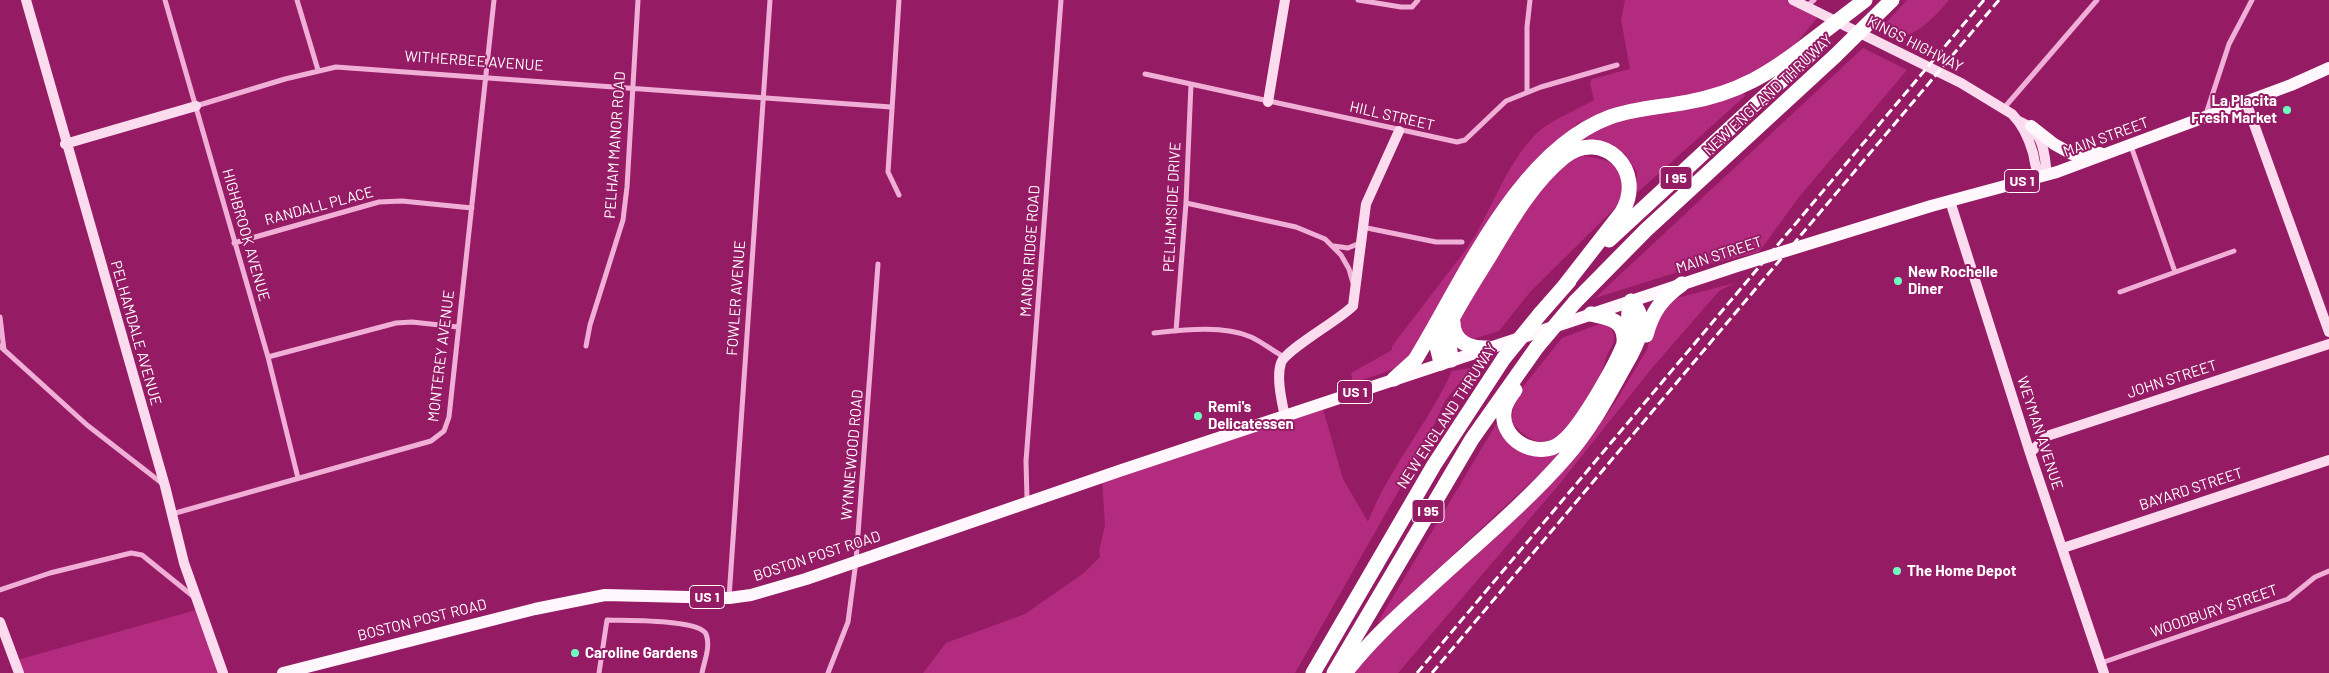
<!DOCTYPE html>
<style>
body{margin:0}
canvas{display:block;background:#961b65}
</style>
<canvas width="2329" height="673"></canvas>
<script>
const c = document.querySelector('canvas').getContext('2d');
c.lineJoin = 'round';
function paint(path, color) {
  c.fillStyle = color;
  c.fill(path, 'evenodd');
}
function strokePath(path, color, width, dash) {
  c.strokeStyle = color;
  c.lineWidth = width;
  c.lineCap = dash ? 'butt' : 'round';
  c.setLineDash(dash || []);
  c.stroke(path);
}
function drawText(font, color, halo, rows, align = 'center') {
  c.font = font + ' Barlow,sans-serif';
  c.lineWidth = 4;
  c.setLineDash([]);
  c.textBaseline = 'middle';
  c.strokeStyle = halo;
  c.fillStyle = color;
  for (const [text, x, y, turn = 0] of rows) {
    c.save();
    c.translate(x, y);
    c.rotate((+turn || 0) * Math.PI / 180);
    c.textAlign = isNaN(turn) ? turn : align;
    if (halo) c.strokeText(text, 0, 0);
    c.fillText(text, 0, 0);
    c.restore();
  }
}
const green = new Path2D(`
 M1625,0h163l29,18 -33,40 -46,26 -55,14 -60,7 -45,18 -36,31 -33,37 -106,175 -50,17 -2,-10 41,-23v-4l73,-95c27,-38 38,-84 72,-118 13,-12 41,-24 57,-33l-4,-17 2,-4 38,-10 -9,-49z
 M1907,0h42c-10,12 -34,40 -52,35 -4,-2 -10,-7 -13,-10z
 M1863,48l44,22 -108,127 -40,55 -78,19 -86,27z
 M1744,93l1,3 -107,96 -2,-2 1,-18 -12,-18 -24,-12 -28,2 55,-30z
 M1574,156c35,0 64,12 42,51l-86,85 -31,39 -29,9 -12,-12c3,-18 17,-31 22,-48 28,-46 52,-88 94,-124z
 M1735,283l-16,8 -67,77 -95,119 -159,186h-46l27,-31 198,-186 37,-52 33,-54 7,-27 19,-24z
 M1602,323c7,3 13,7 12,16 0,5 -4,10 -6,14 -4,8 -5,18 -9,26 -8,15 -35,59 -51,62 -14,4 -27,-8 -36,-18l1,-17 9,-18 40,-50z
 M1471,368l-26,33 -21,45 -129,227h-372l23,-30 79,-29 59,-41 16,-16 -1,-6 6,-26 -3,-45 221,-71 20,70 25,43c21,-54 60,-98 84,-151z
 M1498,421l4,12 58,22 -180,168 -2,-1z
 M196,610l25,63h-199l-5,-13z`);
const street = new Path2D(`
 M165,0l103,357 30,121
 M297,0l21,70
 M1358,0l43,7h11l6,-7
 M1807,6l7,-6
 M1145,74l312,68 8,-2 41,-39 35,-14 76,-22
 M1527,92v-65l3,-27
 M196,106l89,-27 51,-12 555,40
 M2004,108l93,-108
 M2206,114l23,-70 23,-44
 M2131,146l44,126
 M899,195l-11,-23 11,-172
 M1186,203l110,24 29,12 16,16 8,14 4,14
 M1362,227l74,15h26
 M234,243l145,-41 23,-1 70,7
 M1334,246l14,2 12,-5
 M2120,292l114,-41
 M0,317l4,33
 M1176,331l10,-128 5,-119
 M1154,333c29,-3 69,-8 97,4 11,5 22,14 33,20
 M0,346l87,79 76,59
 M586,346l4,-21 33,-105 4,-33 11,-187
 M268,357l128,-34 16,-1 46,5
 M1030,502l-3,-3 -1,-38 35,-461
 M172,514l259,-73 13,-10 5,-14 45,-417
 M0,590l50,-17 81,-20 11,2 52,42
 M729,598l41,-598
 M2101,663l187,-64 27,-22 14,-6
 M599,673l8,-53c18,1 92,-1 99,14 5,12 -2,28 -4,39
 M828,673l20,-51 8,-61 22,-297`);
const secondary = new Path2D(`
 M26,0l139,486 19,77 39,110
 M1793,0l168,83 51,31c10,10 17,25 21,39 2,9 2,16 7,23l6,-9c-2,-22 -6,-37 -27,-46
 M1268,102l17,-102
 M2246,102l83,230
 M65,144l131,-38
 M1950,201l80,252 74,220
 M1285,417c-3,-15 -9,-39 -4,-54 4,-13 57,-42 72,-57l13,-102 33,-73
 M2030,453l17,-17 282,-92
 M2063,548l266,-88
 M0,622l19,51`);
const primary = new Path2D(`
 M2031,126l23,18 18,10 28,-1
 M283,673l252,-64 70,-14 124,3 22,-3 55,-16 313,-108 618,-205 194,-60 126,-34 234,-87 38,-17`);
const highway = new Path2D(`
 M1609,240l208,-192
 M1575,302l71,-72 189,-174
 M1540,314l29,-33
 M1591,314c17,3 35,7 33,28
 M1453,322c0,20 17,27 35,26
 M1436,326l-1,12 6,25
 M1646,335c6,-23 16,-37 36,-51
 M1451,360l-3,-27 4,-14c11,-21 24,-41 37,-62 21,-35 43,-74 75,-100 38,-30 83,13 58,55l-60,77
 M1394,379l21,-19c49,-80 103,-209 195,-243 25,-9 52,-10 78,-15 50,-9 81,-28 121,-59
 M1515,390c-4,5 -8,11 -10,17 -9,32 33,55 57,35 19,-15 59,-84 65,-107 3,-12 0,-23 4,-34
 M1313,673l121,-208 70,-107
 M1334,673l138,-234 65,-92
 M1345,673c23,-30 49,-54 77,-79 48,-45 100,-87 143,-136 24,-27 41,-58 58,-89 12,-21 29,-47 8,-68`);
const rail = new Path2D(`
 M1417,673l567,-673
 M1432,673l567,-673`);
const highwayBridge = new Path2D(`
 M1809,43l56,-43
 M1835,56l57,-56
 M1537,347l38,-45
 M1504,358l36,-44`);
const markers = [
 [2287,110,5,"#6dffbd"],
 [1898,281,5,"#6dffbd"],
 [1198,416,5,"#6dffbd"],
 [1897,571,5,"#6dffbd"],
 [575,653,5,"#6dffbd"]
];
const shields = [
 [1676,178,32],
 [2022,181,35],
 [1355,392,35],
 [1428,511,32],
 [707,597,35]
];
const shieldNames = [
 ["I 95",1676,178],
 ["US 1",2022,181],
 ["US 1",1355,392],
 ["I 95",1428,511],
 ["US 1",707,597]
];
const streetNames = [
 ["KINGS HIGHWAY",1915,44,27],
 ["WITHERBEE AVENUE",474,61,4],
 ["NEW ENGLAND THRUWAY",1768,95,-43],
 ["HILL STREET",1392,116,13],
 ["MAIN STREET",2106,137,-20],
 ["PELHAM MANOR ROAD",615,145,-86],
 ["RANDALL PLACE",319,206,-15],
 ["PELHAMSIDE DRIVE",1172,207,-87],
 ["HIGHBROOK AVENUE",246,235,74],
 ["MANOR RIDGE ROAD",1030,251,-86],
 ["MAIN STREET",1719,255,-18],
 ["FOWLER AVENUE",736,298,-86],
 ["PELHAMDALE AVENUE",136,333,74],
 ["MONTEREY AVENUE",441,356,-83],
 ["JOHN STREET",2172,379,-18],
 ["NEW ENGLAND THRUWAY",1447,416,-57],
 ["WEYMAN AVENUE",2040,433,72],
 ["WYNNEWOOD ROAD",852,455,-85],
 ["BAYARD STREET",2191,489,-18],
 ["BOSTON POST ROAD",817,556,-18],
 ["WOODBURY STREET",2214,611,-19],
 ["BOSTON POST ROAD",422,620,-14]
];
const poiNames = [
 ["La Placita",2277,101,"right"],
 ["Fresh Market",2277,118,"right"],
 ["New Rochelle",1908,272],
 ["Diner",1908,289],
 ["Remi's",1208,407],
 ["Delicatessen",1208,424],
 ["The Home Depot",1907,571],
 ["Caroline Gardens",585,653]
];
paint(green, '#b22b7e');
strokePath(street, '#f0afd7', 5);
strokePath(secondary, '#fbdcef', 10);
strokePath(primary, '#fff7fc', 12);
strokePath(highway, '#fff', 15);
strokePath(rail, '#fff', 3, [9, 4]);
strokePath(highwayBridge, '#fff', 15);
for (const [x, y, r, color] of markers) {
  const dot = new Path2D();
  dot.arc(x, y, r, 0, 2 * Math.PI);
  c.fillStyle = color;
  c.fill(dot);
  strokePath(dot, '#961b65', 2);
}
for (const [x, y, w] of shields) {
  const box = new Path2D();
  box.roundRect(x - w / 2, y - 11.5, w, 23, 4);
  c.fillStyle = '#961b65';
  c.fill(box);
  strokePath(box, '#fff', 1);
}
drawText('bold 14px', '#fff', null, shieldNames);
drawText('15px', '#fff', '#961b65', streetNames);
drawText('bold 15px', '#fff', '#961b65', poiNames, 'left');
</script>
